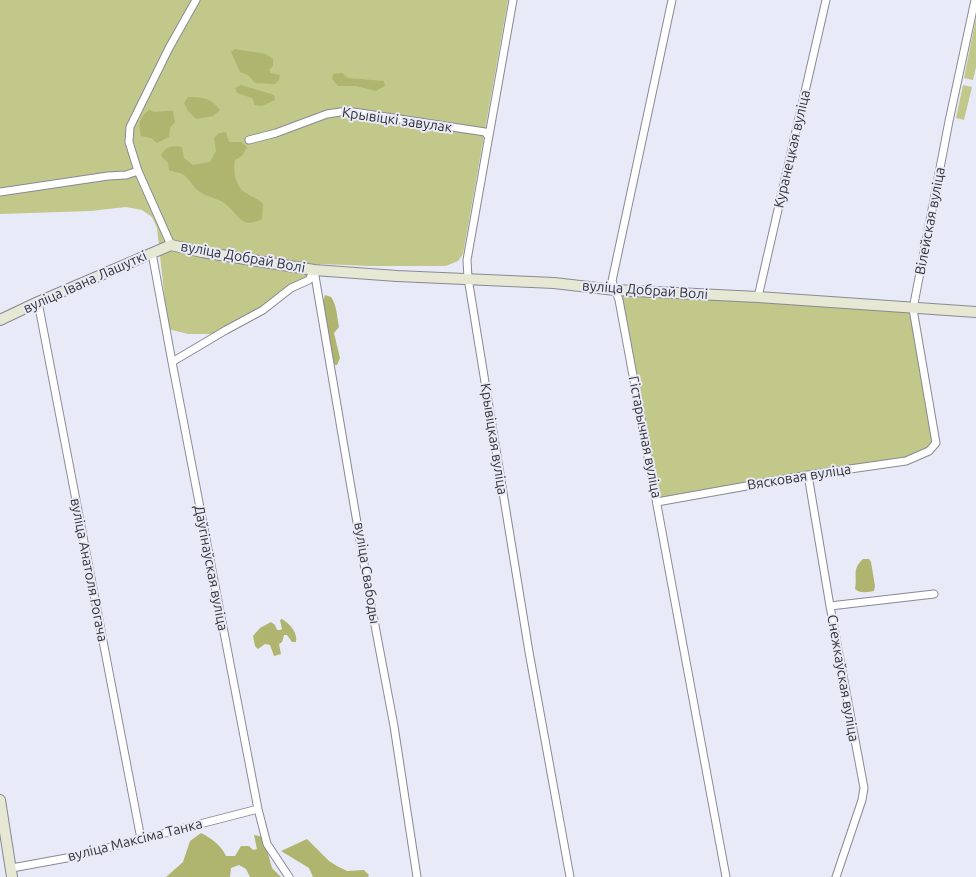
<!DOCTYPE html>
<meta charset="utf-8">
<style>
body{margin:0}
canvas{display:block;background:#e9eaf7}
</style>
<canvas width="976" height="877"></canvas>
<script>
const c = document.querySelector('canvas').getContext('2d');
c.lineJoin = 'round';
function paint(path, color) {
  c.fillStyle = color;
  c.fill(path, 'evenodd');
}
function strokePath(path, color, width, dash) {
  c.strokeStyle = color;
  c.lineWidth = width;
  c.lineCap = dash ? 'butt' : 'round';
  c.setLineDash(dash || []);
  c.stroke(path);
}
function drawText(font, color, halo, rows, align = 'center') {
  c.font = font + ' Ubuntu,sans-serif';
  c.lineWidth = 4;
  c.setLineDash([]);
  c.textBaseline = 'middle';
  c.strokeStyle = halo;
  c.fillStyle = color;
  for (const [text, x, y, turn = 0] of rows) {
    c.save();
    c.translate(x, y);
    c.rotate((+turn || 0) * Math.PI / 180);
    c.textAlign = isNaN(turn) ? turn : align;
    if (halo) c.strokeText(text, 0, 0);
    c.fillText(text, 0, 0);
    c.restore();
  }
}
const green = new Path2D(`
 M0,0h508l-45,254 -5,7 -12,5h-76l-49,-2 -21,3 14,3 -5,10 -83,50 -16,4h-22l-20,-5 -11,-101 -5,-11 -10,-7 -16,-3 -35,4 -91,3z
 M976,18v49l-3,13 -9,-2z
 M963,85l9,2 -8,33 -8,-2z
 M615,290l298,19 23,134 -30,18 -249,41z`);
const forest = new Path2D(`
 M235,49l31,5 7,5v7l-4,4 2,3 9,2 -1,5 -4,4 -20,-1 -7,-8 -8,-3 -9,-20z
 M342,73l6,5 36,3 1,5 -9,5 -20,-5h-18l-6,-7 1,-5z
 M241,85l33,10 1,5 -13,6 -7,-1 -3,-7 -15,-5 -2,-5z
 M188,97c14,0 24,1 32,13l-7,6 -17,3 -8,-8 -4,-8z
 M149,110c8,4 15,0 24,1l2,11 -5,6 -1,9 -12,6 -6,-5 -10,-2c-3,-12 -2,-19 8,-26z
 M226,132l3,10h12l6,5 -5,9 -7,4c-2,11 0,27 11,33 7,5 10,4 17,11l-1,15c-23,11 -22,-5 -38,-16 -7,-5 -17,-6 -24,-11 -7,-5 -10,-12 -16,-17 -4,-3 -11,-3 -15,-5l-1,-7 -7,-7c4,-10 12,-11 21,-9l2,11 9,7 17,-3 6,-11 -2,-13 5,-5z
 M325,295l6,2c6,8 6,21 8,30l-5,6 6,25 -3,7h-2l-2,-4 -10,-60z
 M863,559h6l2,3 4,24 -1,5c-7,1 -14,3 -19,-2 3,-13 -4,-19 8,-30z
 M282,619c8,5 16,14 14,23h-4l-5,-7h-3l-2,7 -3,2 2,10 -7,2 -4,-11 -5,-1 -7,5 -3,-3 -2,-10 7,-8 11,-6 4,3 2,5h3l2,-1 -2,-9z
 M201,833c9,4 21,13 25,23h9l6,-10h8l4,4 4,-1 -3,-14 6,1 5,7 7,25 9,9h-31l-4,-8 -7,-4 -8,3 -1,9h-64l17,-15 7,-21z
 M307,839l22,22 8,5 10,5 17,-1 5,5 -1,2h-55l-4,-9 -28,-17z`);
const street = new Path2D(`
 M513,0l-46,260 1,18 61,374 41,225
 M672,0l-60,281 7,19 107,577
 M249,140l27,-7 51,-19 20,-3 138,21 3,4
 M0,192l108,-16 18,-1 12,-4
 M171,245l-33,-74 -9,-29 1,-15 39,-79 27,-48
 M152,253l20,109 86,447 9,35 22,33
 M314,270l56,329 24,127 23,151
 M758,297l68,-297
 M38,302l103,537
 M172,362l54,-32 37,-20 28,-22 18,-8 5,-10
 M808,475l22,131 34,182 -2,12 -26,77
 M657,502l151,-27 98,-14 23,-10 7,-8 -23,-134 36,-188 26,-121
 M830,606l104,-12
 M12,868l60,-11 186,-48`);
const secondary = new Path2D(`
 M0,320l38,-18 133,-57 31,7 112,18 83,6 157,7 61,7 143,7 218,15
 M0,800l12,77`);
const streetNames = [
 ["Крывіцкі завулак",397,120,8],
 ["Куранецкая вуліца",792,149,-77],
 ["Вілейская вуліца",930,221,-79],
 ["вуліца Добрай Волі",243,257,10],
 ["вуліца Івана Лашуткі",85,282,-24],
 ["вуліца Добрай Волі",645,290,4],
 ["Гістарычная вуліца",645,437,79],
 ["Крывіцкая вуліца",494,439,81],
 ["Вясковая вуліца",799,477,-9],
 ["Даўгінаўская вуліца",211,568,79],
 ["вуліца Анатоля Рогача",89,570,79],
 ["вуліца Свабоды",367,573,81],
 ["Снежкаўская вуліца",843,678,80],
 ["вуліца Максіма Танка",135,840,-14]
];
paint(green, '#c2c889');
paint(forest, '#afb56e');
strokePath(street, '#888995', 9);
strokePath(secondary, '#888995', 12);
strokePath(street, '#fff', 7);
strokePath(secondary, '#e6e8d4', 10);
drawText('14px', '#303135', '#e9eaf7', streetNames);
</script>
